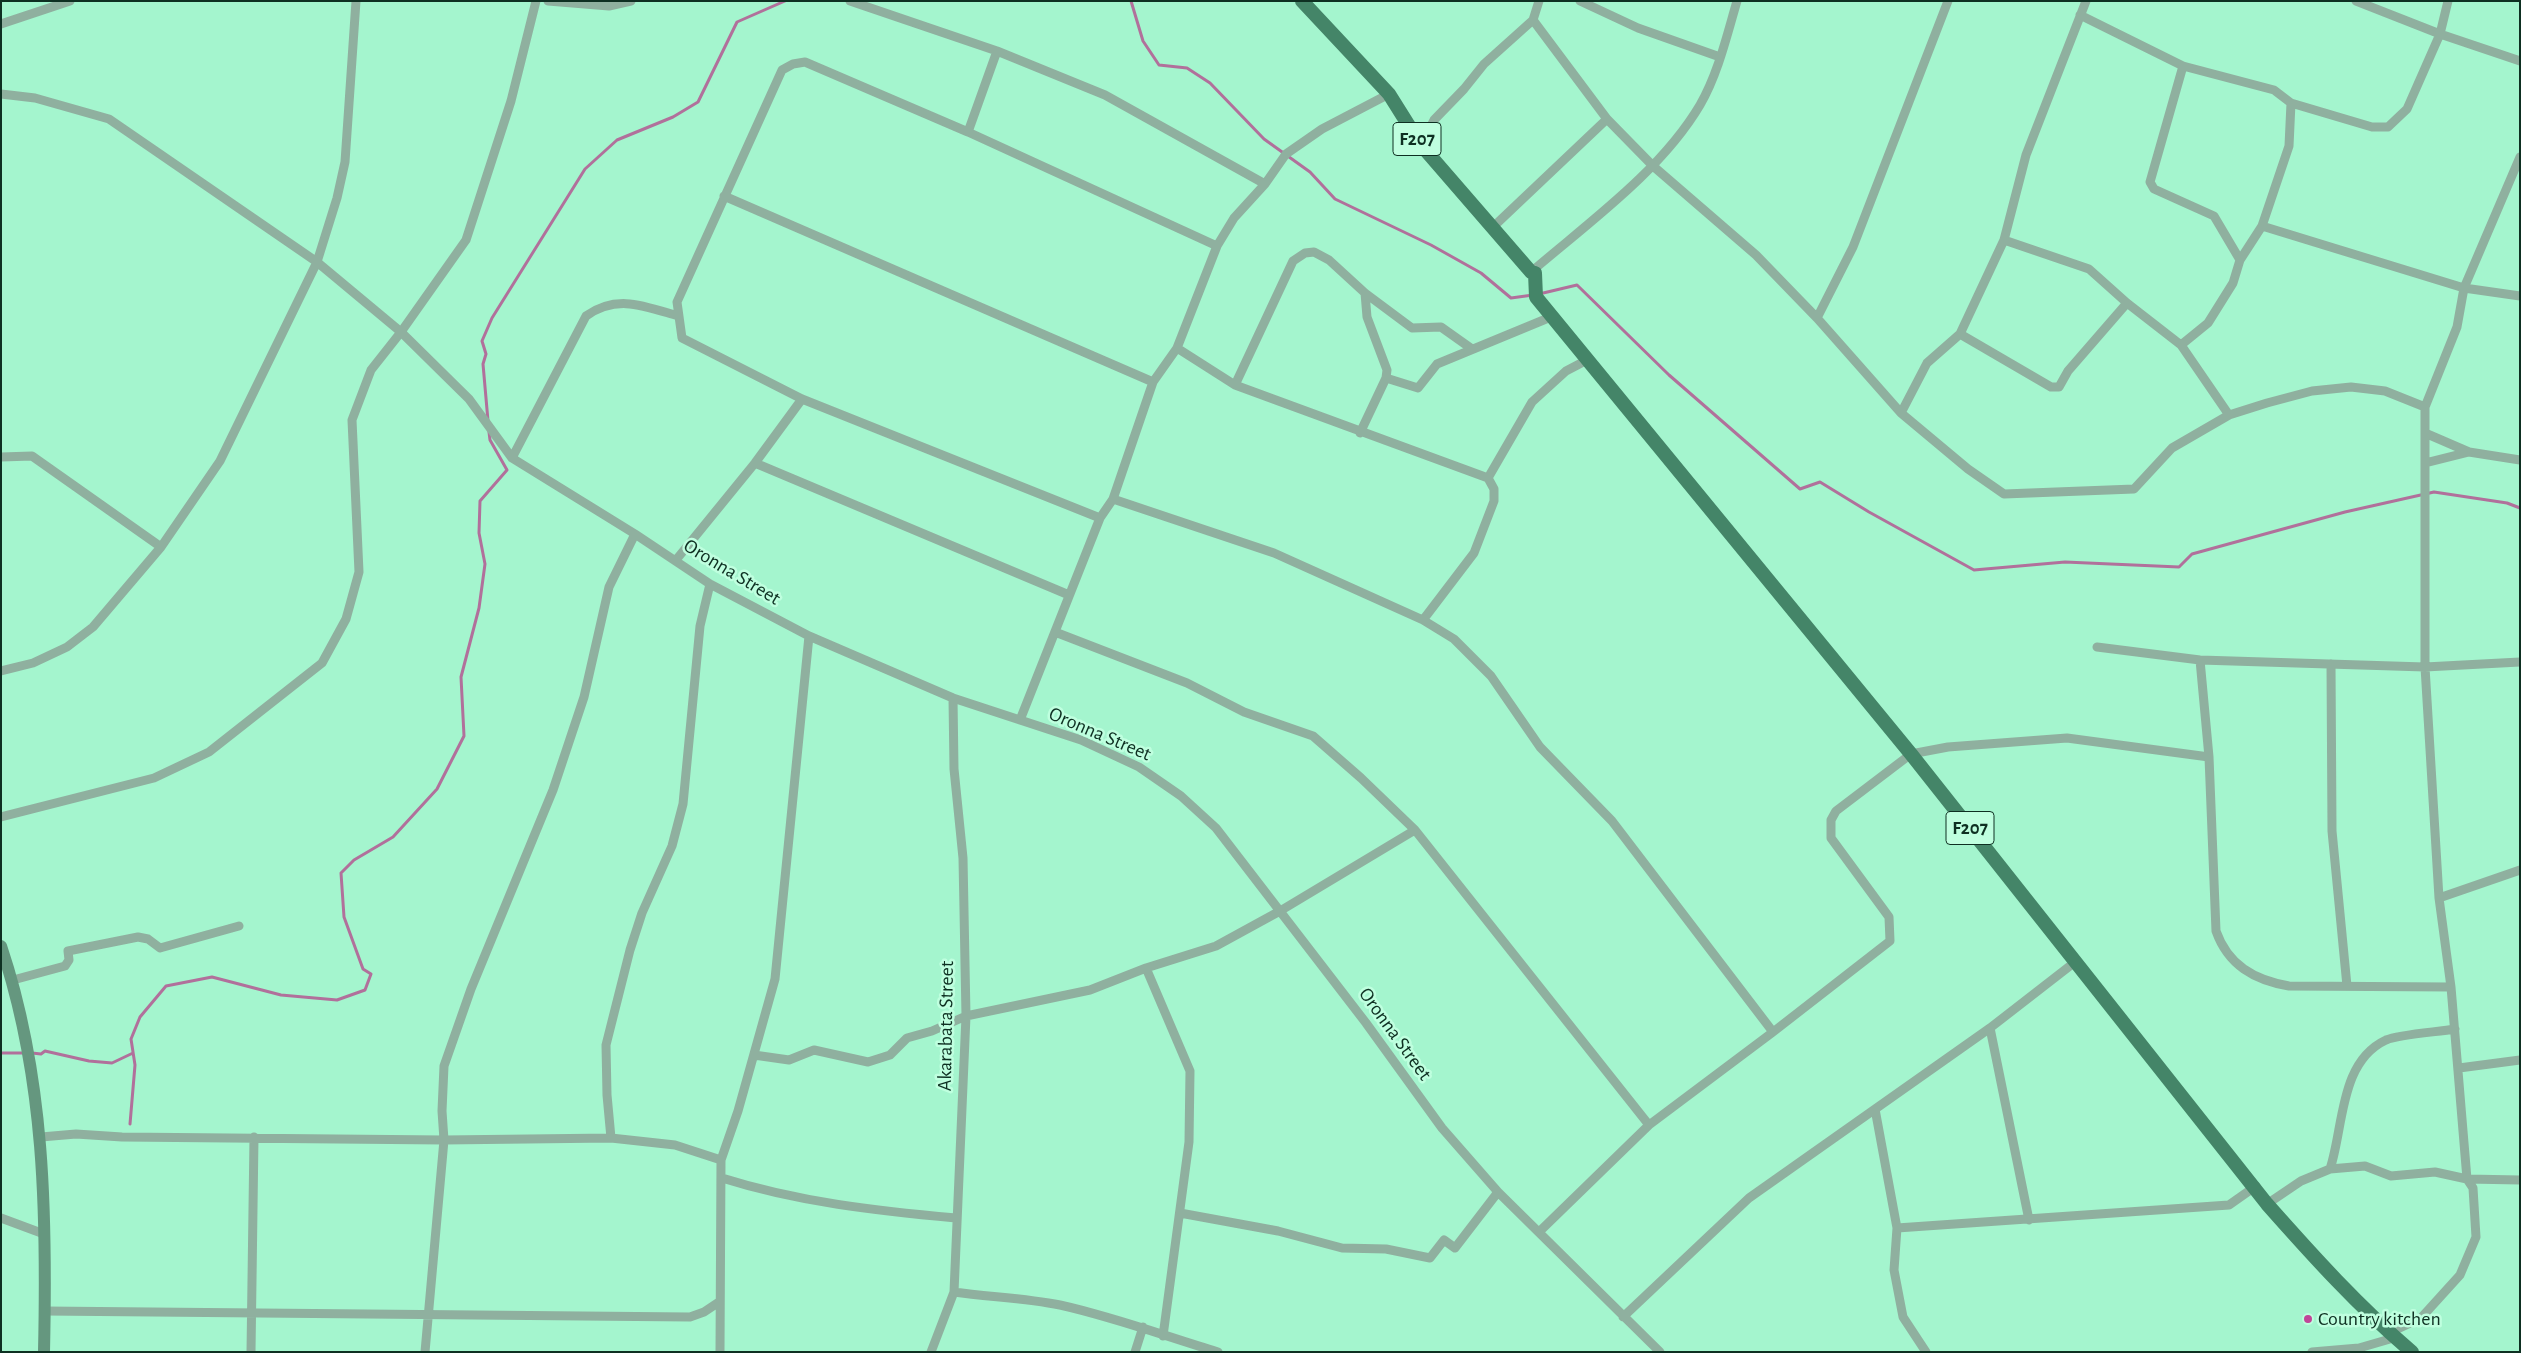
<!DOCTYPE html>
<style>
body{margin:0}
#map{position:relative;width:2521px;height:1353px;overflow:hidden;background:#a4f5ce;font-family:"Alegreya Sans",sans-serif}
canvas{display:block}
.frame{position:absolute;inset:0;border:2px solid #0e3022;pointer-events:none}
</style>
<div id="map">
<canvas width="2521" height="1353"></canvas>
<div class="frame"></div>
</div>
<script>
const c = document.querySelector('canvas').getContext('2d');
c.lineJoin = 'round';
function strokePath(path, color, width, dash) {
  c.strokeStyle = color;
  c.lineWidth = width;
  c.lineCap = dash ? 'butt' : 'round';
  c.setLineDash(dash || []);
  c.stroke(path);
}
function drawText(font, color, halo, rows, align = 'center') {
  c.font = font + ' "Alegreya Sans",sans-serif';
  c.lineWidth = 5;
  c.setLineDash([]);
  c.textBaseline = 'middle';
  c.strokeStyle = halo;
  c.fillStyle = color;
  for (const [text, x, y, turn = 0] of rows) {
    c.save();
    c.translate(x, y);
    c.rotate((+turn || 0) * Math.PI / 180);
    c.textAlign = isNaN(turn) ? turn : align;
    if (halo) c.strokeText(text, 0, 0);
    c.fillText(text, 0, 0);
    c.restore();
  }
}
const stream = new Path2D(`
 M1131,1l12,40 16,24 28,3 23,15 54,56 46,33 25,27 96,46 50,28 30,25 22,-3
 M1539,294l38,-9 92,90 131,114 20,-7 49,30 105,58 91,-8 114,5 13,-13 153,-42 89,-20 73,11 13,5
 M488,421l-5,-57 3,-10 -4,-13 10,-23 93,-149 32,-29 56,-23 25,-15 39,-80 48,-21
 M1,1053h25
 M32,1053l9,1 4,-3 44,10 23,2 21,-10
 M130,1124l5,-59 -4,-26 9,-22 26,-31 46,-9 69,18 56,5 28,-10 6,-16 -8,-5 -19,-52 -3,-44 13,-13 39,-23 44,-48 27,-53 -3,-59 18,-69 6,-44 -6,-31 1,-32 27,-31 -17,-30 -1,-8`);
const street = new Path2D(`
 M548,1l61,5 22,-5
 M850,1l147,50
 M1580,1l58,27 82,29
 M2356,1l84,33 80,27
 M2080,15l103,51 91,24 17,13 81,24h16l19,-18 33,-75 8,-33
 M1533,20l74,99 46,47 103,89 61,63 84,95 67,56 36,25 130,-5 38,-41 57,-33 38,-12 45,-12 39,-4 34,4 40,16
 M1,24l69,-23
 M2183,66l-33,116 4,7 60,27 26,44
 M1,94l34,4 74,21 208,143 84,70 68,67 43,59 123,76 75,50 99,52 144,62 128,42 58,27 42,29 35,32 150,195 76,105 56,64 162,160
 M968,132l29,-81 108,44 160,89
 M1421,145l13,-25 30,-31 20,-25 49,-44 6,-19
 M724,196l429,186
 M2262,226l27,-80 2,-43
 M1492,228l115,-109
 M2004,240l85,29 38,34 54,42 27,-22 25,-40 7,-23 22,-34 202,62 56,8
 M1531,272c57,-49 130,-101 169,-167 18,-31 27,-70 37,-104
 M1365,293l2,24 20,53 -1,8
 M1817,318l36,-71 95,-246
 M1960,334l91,53h8l9,-16 59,-68
 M2181,345l48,70
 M1177,348l58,37 253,93 6,11v12l-20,52 -51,67
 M1235,385l58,-124 12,-8 9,-1 15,8 36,33 47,35 29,-1 31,22
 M1901,413l26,-50 33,-29 44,-94 22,-85 60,-154
 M1360,433l26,-55 32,10 19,-24 109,-45 2,-7
 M2425,433l44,19 51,8
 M1,457l31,-1 129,91
 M512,458l74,-142c31,-22 58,-10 92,0
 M755,463l314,132
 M2425,463l44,-11
 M1488,478l44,-76 34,-31 21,-11
 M1113,499l161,54 149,67 31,19 37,37 49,71 72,74 161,211
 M1100,518l-298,-119 -120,-61 -5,-36 105,-232 11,-6 12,-2 163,70 249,114
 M676,560l79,-97 47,-64
 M1055,632l132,51 57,29 69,24 48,42 54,52 234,295
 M2097,647l103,13 225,7 95,-5
 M2200,660l9,97 7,174c12,34 38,49 73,55l162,1
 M2331,664l1,167 15,155
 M1,671l32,-8 34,-16 26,-20 68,-80 59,-86 97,-199 20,-64 8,-36 11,-161
 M1020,720l80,-202 13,-19 40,-117 24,-34 40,-102 17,-28 31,-34 21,-30 36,-25 67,-35
 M1,817l153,-39 55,-26 113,-89 24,-44 13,-47 -7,-152 19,-50 30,-38 65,-92 45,-139 25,-100
 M2439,898l81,-28
 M1146,968l44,103 -1,71 -26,194
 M13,980l52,-14 4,-6 -1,-9 70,-14 10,2 12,9 79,-22
 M1990,1028l39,192
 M754,1055l35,5 25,-10 54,12 22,-7 17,-17 25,-7 34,-15 124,-26 56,-22 70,-22 64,-35 135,-81
 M2459,1068l61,-8
 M1875,1109l22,119 -3,42 9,47 23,35
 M41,1137l35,-3 46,3 322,3 167,-2 64,7 46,15
 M611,1138l-4,-43 -1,-50 24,-95 12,-37 30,-67 11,-42 17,-178 10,-42
 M2330,1169c14,-42 9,-107 56,-129 14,-6 52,-8 69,-11
 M722,1178c76,24 155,33 234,40
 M2267,1204l34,-23 29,-12 35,-3 26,10 44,-4 32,7 53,1
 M1180,1213l98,18 64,17 44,1 44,9 14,-18 11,8 43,-56
 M1,1218l43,16
 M1897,1228l332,-23 27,-19
 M1539,1232l110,-107 124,-93 117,-91 -1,-24 -58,-79v-18l5,-9 75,-57 37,-7 119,-9 142,19
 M954,1292c35,5 72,6 106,13 54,12 105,31 158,47
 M45,1311l645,6 14,-5 15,-10
 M1623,1317l126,-119 241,-170 85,-66
 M251,1352l3,-215
 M425,1352l19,-212 -2,-29 2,-45 27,-77 82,-199 31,-93 25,-110 26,-53
 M720,1352l1,-192 17,-49 37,-132 34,-343
 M931,1352l23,-60 12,-276 -3,-158 -9,-89 -1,-71
 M1135,1352l8,-25
 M2312,1352l47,-4 31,-9 -1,-6 32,-15 39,-43 16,-38 -3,-49 -6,-9 -16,-192 -12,-89 -14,-231v-260l32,-80 7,-39 56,-131`);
const secondary = new Path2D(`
 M1,946c44,131 46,269 43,406`);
const primary = new Path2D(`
 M1302,1l87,93 32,51 110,127 4,1 1,24 375,457 356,450c46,52 92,103 145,148`);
const markers = [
 [2308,1319,5,"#c04598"]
];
const shields = [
 [1417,139,48],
 [1970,828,48]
];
const shieldNames = [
 ["F207",1417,139],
 ["F207",1970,828]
];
const streetNames = [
 ["Oronna Street",732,572,31],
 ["Oronna Street",1100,734,23],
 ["Akarabata Street",946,1026,-89],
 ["Oronna Street",1395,1034,54]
];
const poiNames = [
 ["Country kitchen",2318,1319]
];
strokePath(stream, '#b1709b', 3);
strokePath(street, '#8fb09f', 9);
strokePath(secondary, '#65977f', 12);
strokePath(primary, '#448568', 14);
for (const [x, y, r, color] of markers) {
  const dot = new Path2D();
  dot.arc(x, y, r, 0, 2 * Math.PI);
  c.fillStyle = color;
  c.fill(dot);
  strokePath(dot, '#bfffdf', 2);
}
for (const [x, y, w] of shields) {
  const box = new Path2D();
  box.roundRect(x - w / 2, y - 16.5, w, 33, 4);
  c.fillStyle = '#bfffdf';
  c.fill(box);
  strokePath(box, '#0e3022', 1);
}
drawText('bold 19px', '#0e3022', null, shieldNames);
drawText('20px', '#0e3022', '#bfffdf', streetNames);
drawText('20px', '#0e3022', '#bfffdf', poiNames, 'left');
</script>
